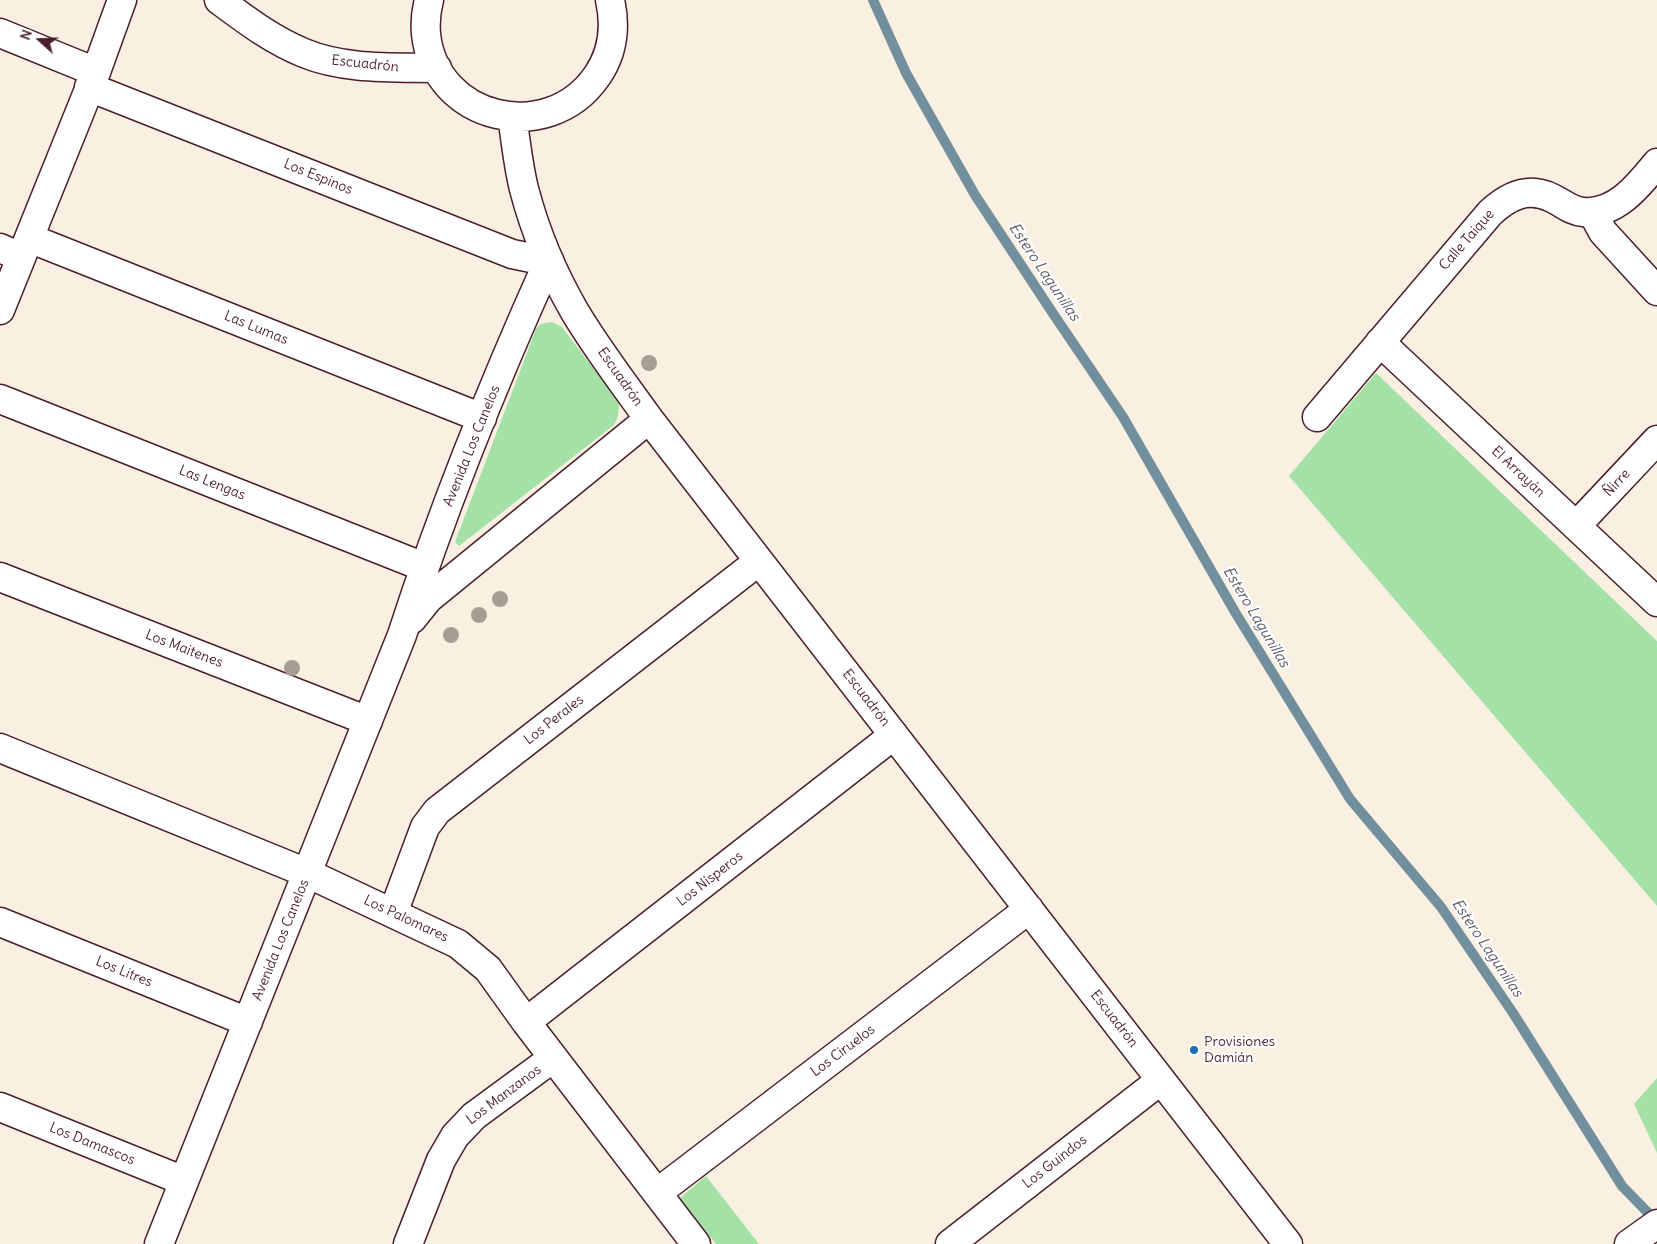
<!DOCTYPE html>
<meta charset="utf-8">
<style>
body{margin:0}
#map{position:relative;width:1657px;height:1244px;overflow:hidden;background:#f9f0e2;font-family:Delius,sans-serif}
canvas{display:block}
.north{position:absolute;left:15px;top:15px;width:50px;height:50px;-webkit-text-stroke:4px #fff;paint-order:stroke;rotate:290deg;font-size:14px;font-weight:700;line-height:20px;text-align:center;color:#4a1f2b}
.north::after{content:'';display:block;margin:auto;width:18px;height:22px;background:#4a1f2b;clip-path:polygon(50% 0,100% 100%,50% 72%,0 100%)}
</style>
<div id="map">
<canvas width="1657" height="1244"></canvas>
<div class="north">N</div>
</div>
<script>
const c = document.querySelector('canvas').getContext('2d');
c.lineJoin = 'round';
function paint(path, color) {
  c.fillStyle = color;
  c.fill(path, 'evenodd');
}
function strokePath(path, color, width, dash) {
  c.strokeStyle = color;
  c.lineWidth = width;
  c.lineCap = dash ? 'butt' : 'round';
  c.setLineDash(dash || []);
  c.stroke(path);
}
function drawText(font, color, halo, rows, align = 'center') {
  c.font = font + ' Delius,sans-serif';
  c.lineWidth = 4.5;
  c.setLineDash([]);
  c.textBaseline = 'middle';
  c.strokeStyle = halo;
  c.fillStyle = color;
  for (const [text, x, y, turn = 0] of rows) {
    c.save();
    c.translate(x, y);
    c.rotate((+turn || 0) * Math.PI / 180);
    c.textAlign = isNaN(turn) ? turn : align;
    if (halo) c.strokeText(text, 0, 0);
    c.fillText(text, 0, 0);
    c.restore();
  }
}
const green = new Path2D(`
 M552,322l10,5 57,75 -1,14 -4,9 -155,121 -4,-4 81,-213 4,-5z
 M1376,373l281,268v265l-368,-430z
 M1657,1078v75l-23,-49z
 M706,1176l53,68h-43l-36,-46z`);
const stream = new Path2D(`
 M873,0l33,73 69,122 77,117 71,105 112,195 115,187 91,108 72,106 109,173 35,36`);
const minor = new Path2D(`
 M219,0c27,20 53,40 85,53 41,17 89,14 133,15
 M429,0c-3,11 -4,22 -3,34 9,86 122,113 171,42 16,-23 19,-49 13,-76
 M0,33l96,39
 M89,87l423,167 24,5 13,1c-55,122 -106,248 -147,375l-243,609
 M512,117c4,24 6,48 12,72 11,42 29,85 51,123 22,37 49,72 74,107l639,825
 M1592,212l11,20 54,59
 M29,238l453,180
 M0,248l21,9
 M0,310l96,-238 26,-72
 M1380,342l277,260
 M0,399l424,168
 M1317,417l173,-204c18,-17 38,-27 62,-15 11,5 19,13 31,14 33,3 56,-27 74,-49
 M1576,526l81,-86
 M0,577l368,144
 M412,619l16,-20 221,-180
 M0,748l307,125 151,71 30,25 38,53 170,222
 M393,913l32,-86 12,-16 322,-250
 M0,922l248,100
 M526,1022l368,-287
 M0,1107l184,74
 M657,1193l372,-284
 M408,1244l33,-84 14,-24 19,-20 79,-58
 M950,1244l211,-164
 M1629,1244l28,-20`);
const trees = [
 [649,363],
 [500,599],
 [479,615],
 [451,635],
 [292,668]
];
const markers = [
 [1194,1050,5,"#1f6fb2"]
];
const streetNames = [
 ["Escuadrón",365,64,6],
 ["Los Espinos",318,177,22],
 ["Calle Taique",1467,240,-49],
 ["Las Lumas",256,328,22],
 ["Escuadrón",620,377,55],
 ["Avenida Los Canelos",472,446,-68],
 ["El Arrayán",1518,472,43],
 ["Las Lengas",212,483,22],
 ["Ñirre",1617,483,-47],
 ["Los Maitenes",184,649,21],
 ["Escuadrón",866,698,52],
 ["Los Perales",554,720,-38],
 ["Los Nísperos",710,879,-38],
 ["Los Palomares",406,919,25],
 ["Avenida Los Canelos",281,940,-68],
 ["Los Litres",124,972,22],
 ["Escuadrón",1114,1019,52],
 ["Los Ciruelos",843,1051,-37],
 ["Los Manzanos",504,1095,-37],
 ["Los Damascos",92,1144,22],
 ["Los Guindos",1055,1162,-38]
];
const poiNames = [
 ["Provisiones",1204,1042],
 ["Damián",1204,1058]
];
const waterNames = [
 ["Estero Lagunillas",1044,272,56],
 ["Estero Lagunillas",1256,617,59],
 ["Estero Lagunillas",1487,948,56]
];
paint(green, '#a4e1a7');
strokePath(stream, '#718f9d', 10);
strokePath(minor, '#4a1f2b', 31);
strokePath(minor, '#fff', 28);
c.fillStyle = '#a89d92';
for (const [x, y] of trees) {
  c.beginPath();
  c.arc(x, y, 8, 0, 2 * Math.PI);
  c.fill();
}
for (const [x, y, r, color] of markers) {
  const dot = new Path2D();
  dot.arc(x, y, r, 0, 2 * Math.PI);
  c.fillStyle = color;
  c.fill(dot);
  strokePath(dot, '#fff', 2);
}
drawText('14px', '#4a1f2b', '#fff', streetNames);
drawText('14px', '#4a1f2b', '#fff', poiNames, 'left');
drawText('italic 15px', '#5e5764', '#fff', waterNames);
</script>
